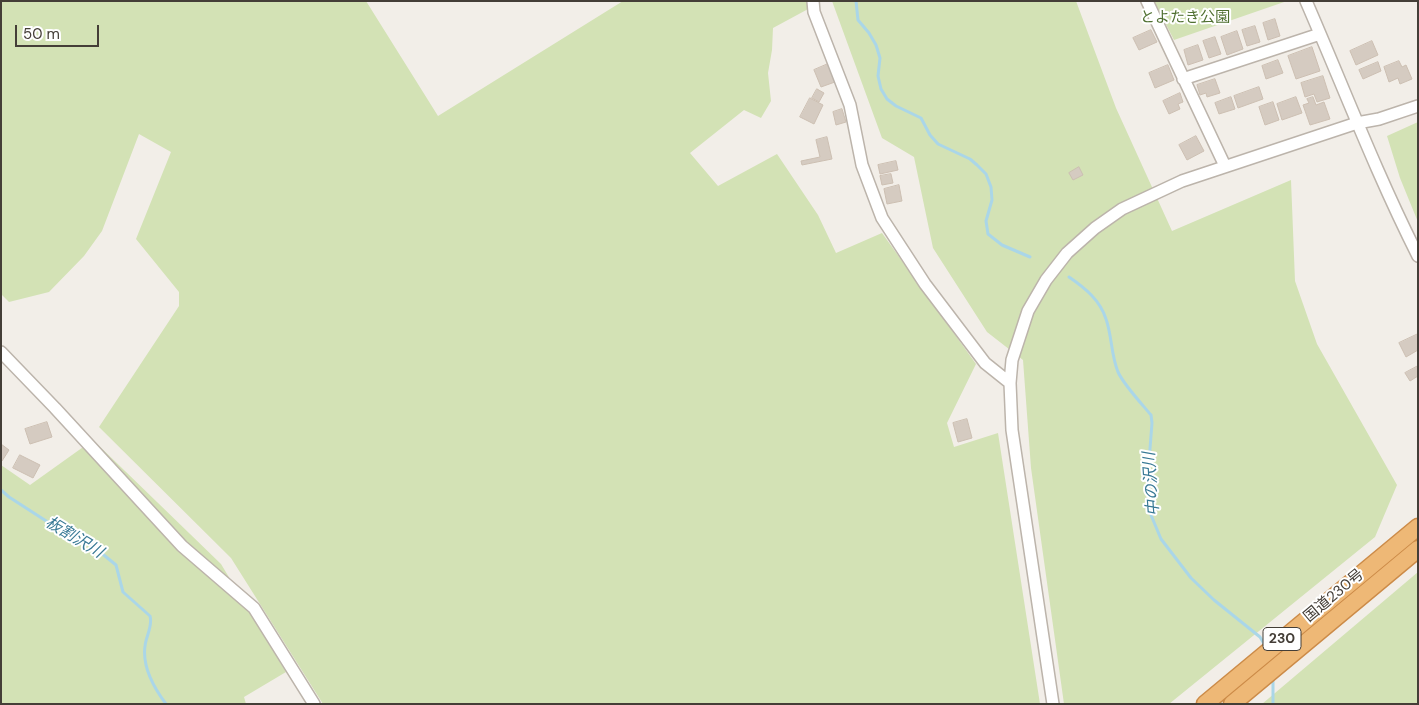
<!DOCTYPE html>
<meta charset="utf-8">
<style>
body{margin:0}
#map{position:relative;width:1419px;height:705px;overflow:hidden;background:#f2eee8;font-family:"DM Sans",sans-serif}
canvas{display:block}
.frame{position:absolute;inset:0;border:2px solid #443e37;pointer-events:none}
.scale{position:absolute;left:15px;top:25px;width:84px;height:22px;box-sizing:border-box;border:2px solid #443e37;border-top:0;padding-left:6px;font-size:15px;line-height:18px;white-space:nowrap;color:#443e37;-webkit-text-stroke:4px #fff;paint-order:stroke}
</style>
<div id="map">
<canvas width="1419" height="705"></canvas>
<div class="frame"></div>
<div class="scale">50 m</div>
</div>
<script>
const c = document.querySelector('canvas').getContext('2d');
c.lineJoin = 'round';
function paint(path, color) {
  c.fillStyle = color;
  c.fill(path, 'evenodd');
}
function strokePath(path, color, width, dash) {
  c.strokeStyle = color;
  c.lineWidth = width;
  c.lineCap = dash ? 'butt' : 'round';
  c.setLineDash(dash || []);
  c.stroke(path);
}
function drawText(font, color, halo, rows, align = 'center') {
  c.font = font + ' "DM Sans","Noto Sans JP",sans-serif';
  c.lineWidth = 4;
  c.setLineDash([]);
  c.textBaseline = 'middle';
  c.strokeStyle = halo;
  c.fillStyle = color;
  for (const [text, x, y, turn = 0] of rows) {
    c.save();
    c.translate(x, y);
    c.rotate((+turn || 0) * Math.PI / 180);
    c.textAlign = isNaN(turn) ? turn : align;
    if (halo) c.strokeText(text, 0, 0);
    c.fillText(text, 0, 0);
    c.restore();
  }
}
const green = new Path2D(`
 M1,1h365l72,115 185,-115h186l1,7 -37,20 -1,22 -4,23 3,28 -10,17 -17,-8 -54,43 28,33 59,-32 41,61 18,38 46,-20 94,131 -29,59 7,24 44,-14 42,271h-717l-92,-146 -132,-131 80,-121v-14l-43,-53 35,-87 -32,-18 -37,97 -18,25 -35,36 -40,10 -8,-8z
 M832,1h244l40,107 56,123 119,-51 4,101 22,63 80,141 -22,52 -206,167h-105l-33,-236 -8,-108 -36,-28 -54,-84 -19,-91 -32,-19z
 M1154,1h133l-113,39z
 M1418,122v100l-18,-44 -13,-42z
 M93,440l128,124 65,108 -42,25 2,7h-245v-239l29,20z
 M1418,572v132h-156z`);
const stream = new Path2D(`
 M856,1l2,19 11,13 7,12 4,13 -2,18 3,13 6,10 9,7 25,12 9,17 8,9 32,15 7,6 9,9 5,13 1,13 -6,21 2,13 14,11 28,12
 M1069,277c16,11 31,23 37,42 6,17 5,36 12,53 6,13 23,31 33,43l1,8 -4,51 3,41 10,24 30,39 23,22 46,37 6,10
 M1,490l8,7 48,31 13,5 24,14 22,18 7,27 27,24c3,10 -4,20 -5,30 -3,21 9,42 21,58
 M1273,677v27`);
const building = new Path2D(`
 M1275,19l5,17 -12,4 -5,-17z
 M1255,26l5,16 -13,4 -5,-16z
 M1151,30l6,12 -18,8 -6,-12z
 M1237,31l6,18 -16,6 -6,-18z
 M1215,37l6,17 -12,4 -6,-17z
 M1372,41l6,14 -22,10 -6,-14z
 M1198,45l5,15 -15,5 -4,-15z
 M1312,47l8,24 -24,8 -8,-23z
 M1278,60l5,13 -17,6 -4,-13z
 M1399,61l3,6 4,-2 6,14 -12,5 -2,-6 -9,4 -5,-15z
 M1378,62l3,9 -18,8 -4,-9z
 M828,64l7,18 -14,5 -7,-17z
 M1168,65l6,15 -19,8 -6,-15z
 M1323,76l7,22 -13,4 -3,-8 -9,3 -4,-14z
 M1215,79l5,14 -13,4 -1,-4 -6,2 -3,-10z
 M1259,87l4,12 -25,9 -4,-12z
 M817,89l7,4 -5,9 -7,-4z
 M1180,93l3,9 -5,2 2,5 -11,5 -6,-13z
 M1231,97l4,12 -16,5 -4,-11z
 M1296,97l6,16 -20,7 -5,-16z
 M1313,97l3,8 8,-3 6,17 -20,6 -7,-20 6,-2 -2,-4z
 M810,98l13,7 -9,19 -14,-7z
 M1273,102l6,18 -14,5 -6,-18z
 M842,109l4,13 -10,3 -3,-13z
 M1196,136l8,15 -17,9 -8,-15z
 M827,137l5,22 -30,6 -1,-4 19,-4 -4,-17z
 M896,161l2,9 -18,4 -2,-9z
 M1079,167l4,8 -10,5 -4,-7z
 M891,174l2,9 -11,2 -2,-9z
 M899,185l3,16 -15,3 -3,-15z
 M1418,334v16l-12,7 -7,-14z
 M1418,366v10l-8,5 -5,-8z
 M967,419l5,19 -14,4 -5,-19z
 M47,422l5,15 -22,7 -5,-15z
 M1,444l8,6 -7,11h-1z
 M20,455l20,10 -7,13 -20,-10z`);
const minor = new Path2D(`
 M813,1l1,11 36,93 12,60 20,53 43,66 60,79 25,20
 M1147,1l78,165
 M1306,1c37,85 70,172 112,255
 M1183,79l137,-45
 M1,352l54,56 127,138 72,62 60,96
 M1053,704l-41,-274 -2,-47 2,-23 16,-49 18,-31 21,-27 28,-25 27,-19 60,-28 175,-58 22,-4 39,-13`);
const highway = new Path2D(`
 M1205,704l213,-177
 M1232,704l186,-155`);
const shields = [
 [1282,639,38]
];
const shieldNames = [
 ["230",1282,639]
];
const parkNames = [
 ["とよたき公園",1185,18]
];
const streetNames = [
 ["国道230号",1334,596,-40]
];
const waterNames = [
 ["中の沢川",1152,484,-94],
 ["板割沢川",74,538,31]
];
paint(green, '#d3e2b5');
strokePath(stream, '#aad6e8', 3);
paint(building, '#d5cbc1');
strokePath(building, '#ccbfb2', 1);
strokePath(minor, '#bcb4ab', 14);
strokePath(highway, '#cc8b48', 19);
strokePath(minor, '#fff', 11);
strokePath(highway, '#eeb876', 16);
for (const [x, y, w] of shields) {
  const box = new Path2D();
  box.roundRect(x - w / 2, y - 11.5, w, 23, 4);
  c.fillStyle = '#fff';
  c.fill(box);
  strokePath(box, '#443e37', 1);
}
drawText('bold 14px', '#443e37', null, shieldNames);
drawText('15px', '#507031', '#fff', parkNames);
drawText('15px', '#443e37', '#fff', streetNames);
drawText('italic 16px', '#387995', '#fff', waterNames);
</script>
